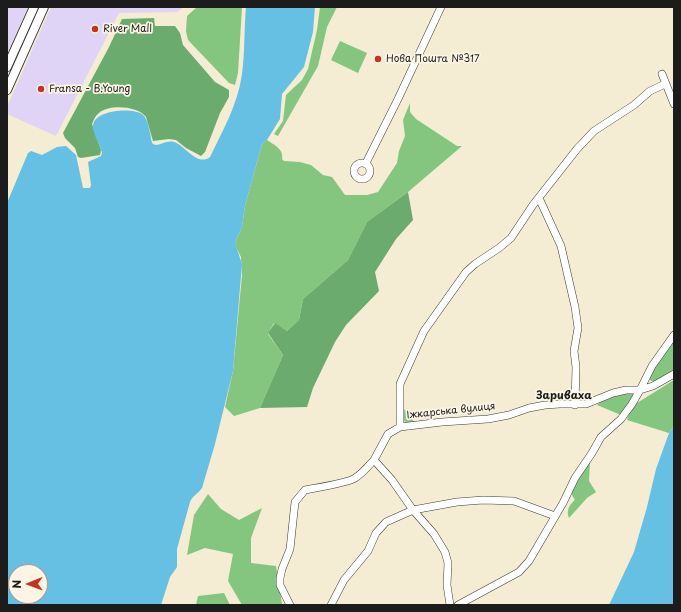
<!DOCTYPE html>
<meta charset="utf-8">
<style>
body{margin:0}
#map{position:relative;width:681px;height:612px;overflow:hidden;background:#f4ecd3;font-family:"Playpen Sans",sans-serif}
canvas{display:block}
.frame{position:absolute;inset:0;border:8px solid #1c1c1c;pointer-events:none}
.north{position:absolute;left:8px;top:564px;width:40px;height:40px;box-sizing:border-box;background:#fcf5e5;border:1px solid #a29e95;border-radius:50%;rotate:269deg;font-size:11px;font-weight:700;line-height:16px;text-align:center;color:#1c1c1c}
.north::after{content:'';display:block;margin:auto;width:14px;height:18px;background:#c8321e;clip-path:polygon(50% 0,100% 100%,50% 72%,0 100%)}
</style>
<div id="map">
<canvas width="681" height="612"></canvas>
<div class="frame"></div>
<div class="north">N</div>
</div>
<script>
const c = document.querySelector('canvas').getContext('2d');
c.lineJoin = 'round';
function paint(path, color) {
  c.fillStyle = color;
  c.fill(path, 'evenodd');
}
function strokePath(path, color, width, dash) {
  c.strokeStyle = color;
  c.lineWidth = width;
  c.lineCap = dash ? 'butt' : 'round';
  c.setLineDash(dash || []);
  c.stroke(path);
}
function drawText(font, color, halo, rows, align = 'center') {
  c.font = font + ' "Playpen Sans",sans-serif';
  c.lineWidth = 3.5;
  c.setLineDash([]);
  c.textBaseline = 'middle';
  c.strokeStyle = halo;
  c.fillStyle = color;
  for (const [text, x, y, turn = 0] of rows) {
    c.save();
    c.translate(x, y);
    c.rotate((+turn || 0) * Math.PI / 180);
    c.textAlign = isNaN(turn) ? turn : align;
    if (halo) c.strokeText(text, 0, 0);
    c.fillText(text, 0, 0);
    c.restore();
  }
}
const built = new Path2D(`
 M7,7h21l-21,48z
 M51,7h133l-7,5 -58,1 -63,123 -49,-22v-7z`);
const green = new Path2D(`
 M197,7h45l-4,66 -3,12 -6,-2 -41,-43 -2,-9 1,-15z
 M320,7h17l-10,20 -9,39 -40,70 -4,-2 9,-13 3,-26 16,-15 6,-11 9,-39z
 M340,41l27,12 -9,20 -27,-13z
 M410,103v9l6,7 41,27h5l-54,46 -41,30 -19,38 -45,39 -4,21 -12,11 -13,-8 -6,11 15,21 -23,53 -26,8 -9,-9 8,-36 9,-96 -1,-18 -5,-10 -1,-4 7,-16 3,-21 17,-62 5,-4c7,5 17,9 15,19l2,2 16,1 11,3 12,10 9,2 13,18h22l11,-3 19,-29 2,-12 6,-15 -2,-16z
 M674,340v32l-15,9h-8l-2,-3 3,-7z
 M674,380v46l-5,7 -42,-13 4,-13 6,-4z
 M636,393l-15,22 -24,-10c10,-11 24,-11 39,-12z
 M404,409l11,14c-11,1 -15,-3 -11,-14z
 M590,462l-1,19 7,11 -9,6 -18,20c-3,-7 0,-13 6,-18 -1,-2 -3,-4 -3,-6 -2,-7 14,-26 18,-32z
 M208,494l13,15 18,11 23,-12 -11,30v25l25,3 6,38 -2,1h-38l-14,-24 5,-27 -28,-6 -18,7 7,-40z
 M224,593l6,12h-34l2,-9z`);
const forest = new Path2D(`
 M154,18l1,8h20l5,7 3,12 32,37 14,8v7l-9,16 -15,39 -4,4 -15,-8 -10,-8 -7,-1 -16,2 -7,-24c-8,-11 -37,-13 -47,-4 -4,3 -6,8 -7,11l9,26 -1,5 -19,3 -3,-1 -3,-9 -10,-10 -2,-5 46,-86 13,-28z
 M408,192l5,28 -17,19 -21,33 4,19 -33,34 -11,17 -22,46 -6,19 -47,1 23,-53 -15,-22 7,-10 12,8 12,-11 4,-21 45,-39 19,-38z`);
const water = new Path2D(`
 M246,7h69l-2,25 -9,35 -22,27 -2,25 -13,21 -5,4 -17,62 -3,21 -7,16 7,21 -9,107 -18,73 -13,44c-4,6 -10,8 -12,14l-13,47v18l-7,10 -9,28h-154v-402l21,-50 3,-2 11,4 15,-8 9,-1 10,9 7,33h7l1,-3 -3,-23 13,-6 1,-3c-2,-9 -9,-18 -9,-27 0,-16 39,-19 49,-12 7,5 8,21 10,29l3,2c7,0 11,-5 19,-3 11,3 23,25 36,15 13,-27 28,-53 32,-83 3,-22 2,-45 4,-67zM16,572h24v24h-24z
 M674,426v179h-65l25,-53 13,-45 9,-38 13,-36z`);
const minor = new Path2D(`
 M662,74l12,30
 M354 171a8 8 0 1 1 16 0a8 8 0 1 1-16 0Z
 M366,163l32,-64 43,-92
 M539,198l22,48 14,61 3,21 -4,23 2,16 -1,38
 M400,427l42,-5 46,-3 21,-4 20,-7 16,-3 15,-1h26l27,-11 13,-3h14l12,-24 22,-31
 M374,460l14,-26 12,-7v-43l24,-53 42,-59 9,-8 24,-16 12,-10 22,-33 44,-56 17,-18 40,-26 16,-14 15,-7
 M290,605l-10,-20v-7l2,-9 8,-20 5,-47 10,-12c10,-2 43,-7 50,-12 8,-5 13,-12 19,-18l18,20 21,30 21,24 11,18 3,11 -1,22 3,20
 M331,605l13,-25 24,-29 8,-18 10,-11 27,-12 44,-8 26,-2 31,1 41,15
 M458,605l61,-33 10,-11 34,-58 12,-25 17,-25 9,-16 20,-18 11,-15 8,-14 13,-4 21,-12`);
const major = new Path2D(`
 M7,67l27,-60
 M7,90l37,-83`);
const markers = [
 [95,29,4,"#c8321e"],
 [378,59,4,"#c8321e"],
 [41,89,4,"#c8321e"]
];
const poiNames = [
 ["River Mall",103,29],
 ["Нова Пошта №317",386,59],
 ["Fransa - B.Young",49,89]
];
const streetNames = [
 ["Іжкарська вулиця",451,411,-6]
];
const neighbourhoodNames = [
 ["Зариваха",564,396]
];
paint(built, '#dfd4f5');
paint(green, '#84c67f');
paint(forest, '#6bab6e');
paint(water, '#66c0e4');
strokePath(minor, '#3c3b37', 8);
strokePath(major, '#3c3b37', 10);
strokePath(minor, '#fff', 7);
strokePath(major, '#fff', 8);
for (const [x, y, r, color] of markers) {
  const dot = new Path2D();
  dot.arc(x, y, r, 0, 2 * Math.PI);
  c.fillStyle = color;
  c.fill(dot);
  strokePath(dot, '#fcf5e5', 1.5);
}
drawText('10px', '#1c1c1c', '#fcf5e5', poiNames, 'left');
drawText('10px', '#1c1c1c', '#fcf5e5', streetNames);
drawText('bold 11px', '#1c1c1c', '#fcf5e5', neighbourhoodNames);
</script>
